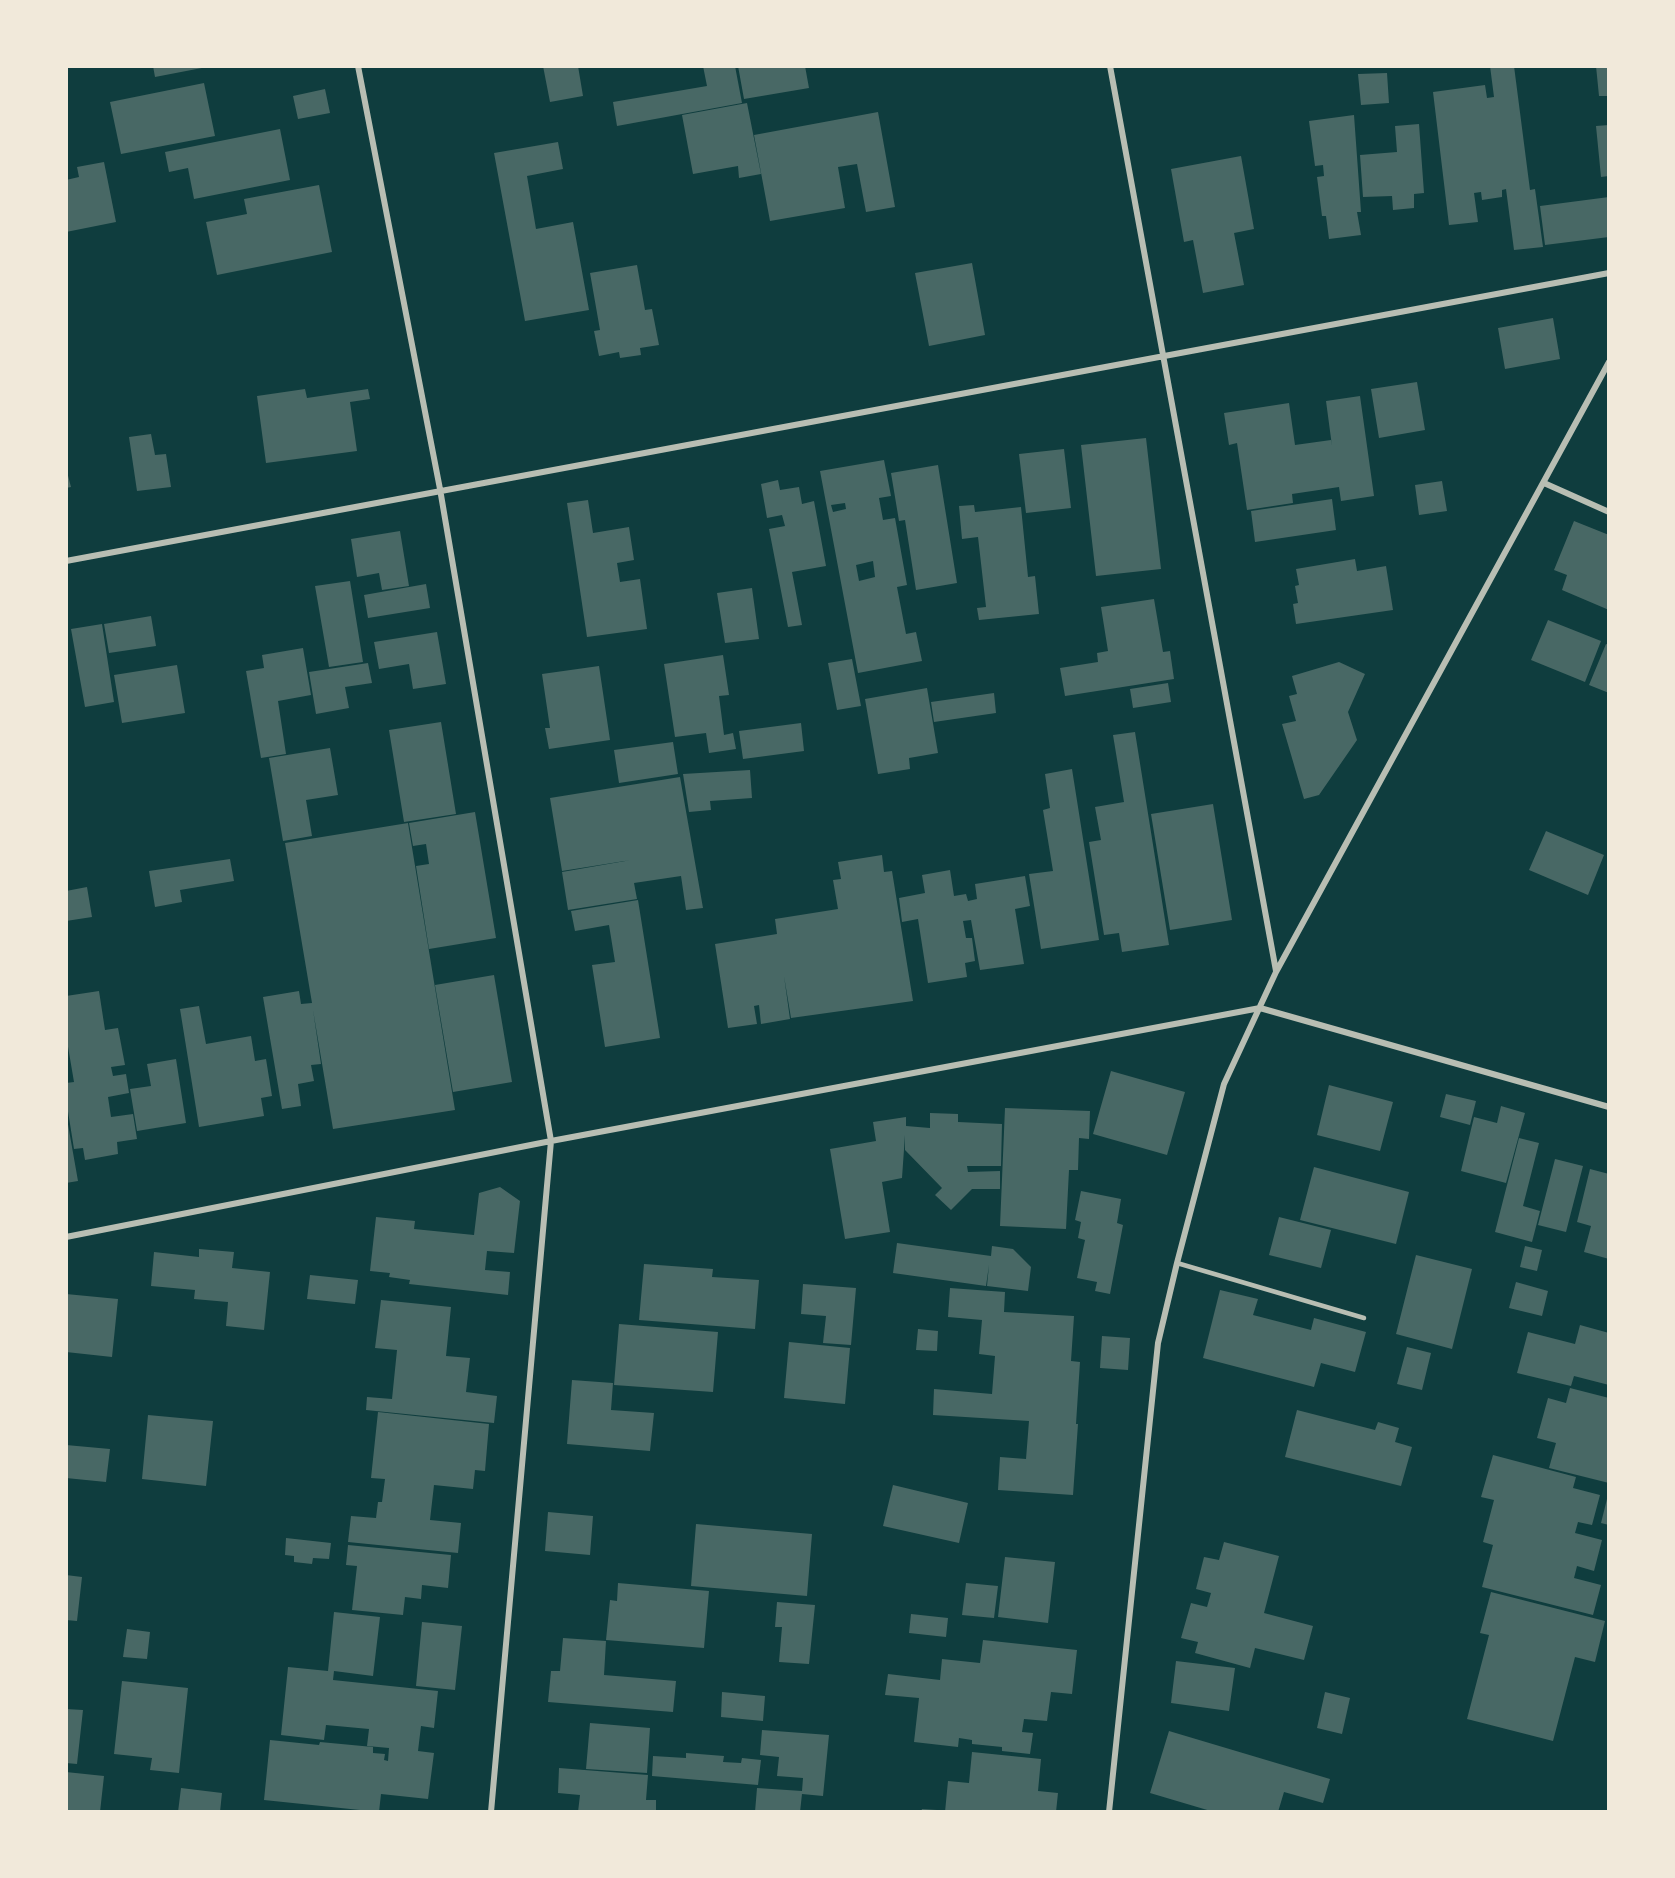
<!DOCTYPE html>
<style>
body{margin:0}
#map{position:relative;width:1675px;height:1878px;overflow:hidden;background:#0f3d3e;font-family:Ubuntu,sans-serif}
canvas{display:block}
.frame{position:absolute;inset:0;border:68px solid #f1e9da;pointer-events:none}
</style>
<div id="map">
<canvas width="1675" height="1878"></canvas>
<div class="frame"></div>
</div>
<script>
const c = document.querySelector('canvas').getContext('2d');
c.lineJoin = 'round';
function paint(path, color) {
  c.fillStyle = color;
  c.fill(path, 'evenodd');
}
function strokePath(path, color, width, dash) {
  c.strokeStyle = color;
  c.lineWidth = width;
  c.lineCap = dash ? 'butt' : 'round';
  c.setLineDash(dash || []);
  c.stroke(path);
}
const building = new Path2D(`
 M153,66h54v1l-52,10z
 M543,66h35l5,30 -33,6z
 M703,66h32l7,37 -125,23 -4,-24 94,-16z
 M738,66h67l4,22 -65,11z
 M1490,66h24l16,124 5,-1 8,58 -29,3 -8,-61 -4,1v7l-20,3 -1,-8 -7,1 4,29 -29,3 -16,-133 52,-7 2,13 7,-1z
 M1596,66h13v30h-10z
 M1387,73l2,30 -28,2 -3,-31z
 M204,83l11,53 -94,18 -11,-52z
 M325,89l5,24 -32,6 -5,-23z
 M747,103l14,71 -22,4 -1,-12 -45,8 -11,-59z
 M878,112l17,95 -29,5 -9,-48 -19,3 7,41 -75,13 -16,-86z
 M1354,115l7,97h-4l4,23 -32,4 -3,-23h-4l-5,-39 7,-1 -1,-11 -8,1 -6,-45z
 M1419,124l5,69 -10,1v14l-21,2 -1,-14 -29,1 -3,-42 37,-3 -2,-26z
 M1609,125v51l-8,1 -5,-51z
 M280,129l10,51 -96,19 -6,-31 -19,4 -4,-20z
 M558,142l5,27 -36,7 9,53 37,-7 16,88 -64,11 -31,-168z
 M1241,156l13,73 -20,4 10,52 -41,8 -10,-53 -9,2 -13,-73z
 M104,162l12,60 -50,10v-52l13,-3 -2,-10z
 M319,185l13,67 -115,23 -11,-53 41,-8 -3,-15z
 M1609,197v40l-64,8 -5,-39z
 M972,263l13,72 -56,11 -14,-73z
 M637,265l8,45 7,-1 7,36 -19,3 1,7 -21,3 -1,-6 -20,4 -5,-25 6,-1 -10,-57z
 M1553,318l7,41 -55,10 -7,-41z
 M1417,382l8,48 -46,8 -8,-49z
 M305,389l2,9 61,-9 2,10 -20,3 7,49 -91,12 -9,-67z
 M1360,396l14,100 -33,5 -2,-14 -47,7 1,9 -46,7 -10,-67 -8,2 -5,-32 65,-10 6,42 36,-5 1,6 -6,-45z
 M151,434l4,21 11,-1 5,33 -34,4 -8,-54z
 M1146,438l15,131 -65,7 -15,-131z
 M1064,449l7,59 -45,5 -7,-59z
 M884,460l7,36 -12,2 4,22 12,-2 12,67 -10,2 9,47 10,-2 6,29 -64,12 -38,-202zM845,503l1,6 -13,3 -2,-7zM873,561l2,16 -16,4 -3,-16z
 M938,465l19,118 -41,7 -11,-70 -6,1 -8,-48z
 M66,468l5,19 -5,1z
 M778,480l2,10 19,-3 3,17 12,-3 12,65 -34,6 10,53 -14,2 -19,-98 16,-3 -3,-11 -15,3 -6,-34z
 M1442,481l5,30 -28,4 -4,-30z
 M1332,499l4,31 -81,12 -4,-31z
 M588,500l5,33 36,-6 5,33 -17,3 3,19 20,-3 7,50 -60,8 -20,-134z
 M974,505l1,7 46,-5 7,70 7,-1 4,38 -60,6 -2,-12 9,-1 -8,-70 -16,2 -3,-33z
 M1574,521l35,14v75l-47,-20 5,-15 -13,-5z
 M400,531l9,55 -27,4 -3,-17 -22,4 -6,-38z
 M1355,559l2,12 29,-5 7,44 -97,14 -3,-20 5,-1 -3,-17 4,-1 -3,-16z
 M350,581l13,81 -34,5 -14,-81z
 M426,584l4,24 -62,10 -4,-23z
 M752,588l7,51 -34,4 -8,-50z
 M1154,599l9,53 7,-1 4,28 -109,17 -5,-28 38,-6 -1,-9 11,-2 -7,-44z
 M151,616l5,30 -47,7 -5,-29z
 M1548,620l53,21 -16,41 -54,-22z
 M102,624l12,78 -29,5 -14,-78z
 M437,632l9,52 -33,5 -4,-25 -30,5 -5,-27z
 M1606,644l3,1v48l-20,-8z
 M303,648l8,47 -33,6 8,53 -25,4 -15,-87 18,-3 -2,-13z
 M723,655l6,40 -10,1 5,39 9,-2 3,16 -27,4 -3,-20 -31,4 -11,-73z
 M852,659l9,47 -24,4 -9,-47z
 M1339,662l26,12 -17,38 9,28 -38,55 -15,4 -22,-75 14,-3 -7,-25 8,-2 -5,-18z
 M368,663l4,20 -27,4 4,21 -33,6 -7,-42z
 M177,665l8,48 -63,10 -8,-48z
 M599,666l11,74 -61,9 -4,-21h5l-8,-54z
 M1168,683l3,19 -38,6 -3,-19z
 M927,688l11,65 -29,5 1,11 -32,5 -13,-75z
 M994,693l2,20 -62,9 -3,-20z
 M441,722l15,92 -52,8 -15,-92z
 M801,723l3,28 -61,8 -4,-28z
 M1135,732l34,213 -47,7 -3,-19 -15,2 -15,-93 12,-2 -6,-33 29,-5 -11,-67z
 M673,742l5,32 -59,9 -5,-33z
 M330,748l8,47 -32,5 6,36 -29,5 -14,-83z
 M1072,769l27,171 -58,9 -12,-75 24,-3 -10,-61 7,-2 -5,-34z
 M750,770l2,28 -42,3 1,9 -22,2 -6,-38z
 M680,777l23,131 -17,2 -5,-34 -47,7 3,16 -69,11 -6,-38 69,-12 -69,11 -12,-73z
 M1213,804l19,116 -62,10 -19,-116z
 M475,812l21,126 -67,11 -13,-83 13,-2 -3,-20 -13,2 -4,-23z
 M408,823l47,287 -122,19 -20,-119 8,54 -10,1 3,16 -16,3 3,22 -19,3 -19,-112 36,-6 2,13 11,-1 -27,-160z
 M1546,831l58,24 -16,40 -59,-25z
 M882,855l2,17 8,-1 21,130 -122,17 -7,-42 6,43 -29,5 -2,-19 -5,1 3,18 -29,4 -13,-84 62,-10 -2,-15 63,-10 -5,-29 8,-1 -3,-17z
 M230,859l4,22 -54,9 2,12 -27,5 -6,-36z
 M950,870l4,26 12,-2 2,7 9,-2 -2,-15 50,-8 5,30 -15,3 9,55 -44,6 -9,-50 -8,1 3,17h6l3,23 -10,2 2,14 -39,6 -10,-64 -16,3 -3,-24 26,-5 -3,-18z
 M87,887l5,30 -26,4v-30z
 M638,900l22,138 -55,9 -13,-82 23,-3 -6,-37 -34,6 -4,-20z
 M494,975l18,107 -59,10 -18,-107z
 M99,991l6,39 13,-2 7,37 -14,2 2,9 13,-2 3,19 -21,4 3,20 22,-3 4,25 -20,3 1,12 -33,6 -2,-12 -9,1 -8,-50v-16l8,-1 -8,-47v-39z
 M199,1006l7,38 45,-8 4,25 11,-2 6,37 -11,2 3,18 -65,11 -19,-118z
 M176,1059l10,64 -49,8 -7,-42 21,-3 -4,-22z
 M1111,1071l74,21 -18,63 -74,-21z
 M1329,1085l64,17 -13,49 -63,-16z
 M1446,1094l30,7 -6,24 -30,-8z
 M1501,1106l24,7 -19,70 -45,-12 13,-54 23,6z
 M1005,1108l85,3 -1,28 -10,-1 -1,32h-9l-3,59 -66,-3z
 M66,1113l12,68 -12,2z
 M930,1113l28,1v8l44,2 -1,42h-34l1,6 32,-1v18h-28l-21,21 -16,-15 7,-7 -37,-38v-15l-3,43 -20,4 8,50 -45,7 -15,-90 46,-8 -3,-19 33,-5v9l24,2z
 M1519,1138l20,5 -16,63 17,5 -8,31 -37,-10z
 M1555,1159l28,7 -17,66 -28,-7z
 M1314,1167l95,25 -13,52 -96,-24z
 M1590,1169l19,5v85l-25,-7 7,-26 -14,-4z
 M500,1187l20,14 -6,52 -27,-2 -2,19 25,2 -2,23 -99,-11 1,-4 -21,-3 1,-4 -20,-2 6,-54 39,4 -1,8 60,6 5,-42z
 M1081,1191l40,8 -4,24 6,2 -13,69 -15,-3 2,-9 -20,-4 8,-38 -7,-2 3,-16 -6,-2z
 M1279,1217l52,13 -10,38 -52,-13z
 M897,1243l94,13 1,-10 21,3 18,18 -3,24 -41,-5 2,-21 -3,21 -93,-13z
 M1525,1246l17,4 -5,21 -17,-4z
 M199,1249l35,3 -2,16 38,4 -6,58 -38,-4 2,-24 -34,-3 1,-9 -44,-4 3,-34 45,5z
 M1416,1255l56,14 -20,80 -56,-15z
 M644,1264l69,5 -1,8 47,3 -4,49 -116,-9z
 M310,1275l48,5 -3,24 -48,-5z
 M1516,1282l32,9 -6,25 -33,-8z
 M803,1284l53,4 -5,57 -28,-2 3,-27 -25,-2z
 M950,1288l55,4 -1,20 70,4 -3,45 9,1 -4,62h2l-5,71 -75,-5 2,-33 26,2 3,-38 -96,-6 1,-26 58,5 3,-38 -16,-2 3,-34 -34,-3z
 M1220,1290l38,9 -5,16 58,15 3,-12 52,14 -11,40 -34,-9 -7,24 -111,-29z
 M66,1294l52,5 -6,58 -46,-5z
 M381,1300l70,7 -5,49 24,2 -4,34 31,4 -3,27 -128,-13 1,-13 25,2 5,-49 -22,-2z
 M619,1324l99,8 -5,60 -99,-7z
 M1580,1325l29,8v52l-35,-9 -3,10 -54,-13 11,-41 47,12z
 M918,1329l20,2 -1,20 -21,-1z
 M1102,1336l28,2 -2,32 -28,-2z
 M789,1342l61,6 -5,56 -61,-6z
 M1407,1347l24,6 -9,37 -25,-6z
 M572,1380l41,3 -2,27 43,3 -4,38 -83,-7z
 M1570,1388l39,10v85l-60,-15 7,-25 -19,-5 11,-40 18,5z
 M1297,1410l78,20 3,-8 21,6 -4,14 17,5 -11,39 -116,-29z
 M378,1412l111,12 -4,47 -10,-1 -2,19 -39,-4 -4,35 31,3 -3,30 -110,-11 3,-26 25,2 2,-16h4l3,-23 -14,-1z
 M148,1415l65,6 -7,65 -64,-7z
 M66,1445l44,4 -4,33 -40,-4z
 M1493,1455l83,22 -3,11 27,7 -8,30 -14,-3 -3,11 27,7 -8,31 -17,-5 -3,12 27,7 -8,30 -111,-28 11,-42 -10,-3 11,-42 -13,-3z
 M893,1485l75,18 -9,40 -76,-17z
 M1608,1495h1v30l-8,-2z
 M548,1512l45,4 -3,39 -45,-4z
 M696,1524l116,10 -5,62 -116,-10z
 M286,1538l45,5 -2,16 -16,-1 -1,6 -18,-2v-6l-9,-1z
 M1224,1542l55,14 -15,57 49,13 -9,34 -49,-12 -5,20 -55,-15 3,-11 -17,-4 10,-35 16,4 4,-14 -15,-4 8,-32 15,3z
 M348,1545l103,10 -3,33 -26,-3 -1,14 -16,-2 -2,18 -51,-5 5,-44 -11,-1z
 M1005,1557l50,5 -7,61 -50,-6z
 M66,1575l16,2 -5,44 -11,-1z
 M618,1583l91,8 -5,57 -98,-8 4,-40 7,1z
 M966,1583l32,3 -4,32 -32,-3z
 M1491,1592l114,29 -10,41 -20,-5 -22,84 -86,-22 22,-84 -9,-2z
 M777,1602l38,3 -6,59 -30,-2 3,-35h-7z
 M334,1612l46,5 -7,59 -39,-5 -1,9 105,11 -4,37 -13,-2 -3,25 16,2 -6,46 -47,-5 -2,18 -115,-12 6,-60 49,5 1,-3 53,5v6l12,1 -1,6 4,1 1,-13 -22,-2 2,-17 -43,-4 -2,15 -43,-5 7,-68 40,4z
 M911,1614l37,4 -2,19 -37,-4z
 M422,1622l40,4 -7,64 -39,-4z
 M127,1629l23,3 -3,27 -24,-2z
 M563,1638l43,3 -2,34 72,6 -3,31 -125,-10 3,-31h9z
 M983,1640l94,10 -5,44 -21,-2 -4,29 -23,-2 -2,13 11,1 -3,21 -28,-3v-4l-30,-3v-4l-13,-2 -1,9 -44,-5 5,-44 -34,-3 3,-21 52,6 2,-21 38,4z
 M1176,1661l59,7 -6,43 -58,-8z
 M122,1681l66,7 -9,85 -29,-3 2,-12 -38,-4z
 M722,1692l43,4 -2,25 -42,-4z
 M1325,1692l25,6 -8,36 -25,-6z
 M66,1709l17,1 -6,54 -11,-1z
 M590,1723l60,5 -3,45 -61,-4z
 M762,1730l67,5 -6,61 -21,-2 -2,18h-45l2,-24 45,3 1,-13 -26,-2 2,-19 -19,-2z
 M1169,1731l161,48 -7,24 -39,-11 -6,20h-64l-64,-19z
 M972,1752l69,7 -3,32 20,2 -2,19h-111l3,-31 21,2z
 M686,1753l38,3 -1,6 18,1 1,-5 19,2 -3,25 -106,-9 1,-20 33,2z
 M559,1768l89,7 -2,25h10v12h-78l2,-17 -22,-2z
 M66,1772l38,4 -4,36h-34z
 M181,1788l41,5 -2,19h-42z
 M922,1809l15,1v2h-16z`);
const service = new Path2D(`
 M1177,1263l187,55`);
const minor = new Path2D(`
 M358,66l82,423 111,652 -60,671
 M1110,66l166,905
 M1544,483l65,29
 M66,561c514,-99 1029,-191 1543,-288
 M66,1237l485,-96 709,-133 349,99
 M1109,1812l49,-469 19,-80 47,-179 52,-112 333,-610`);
paint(building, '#486865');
strokePath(service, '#b8beb3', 4.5);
strokePath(minor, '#b8beb3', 6);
</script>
